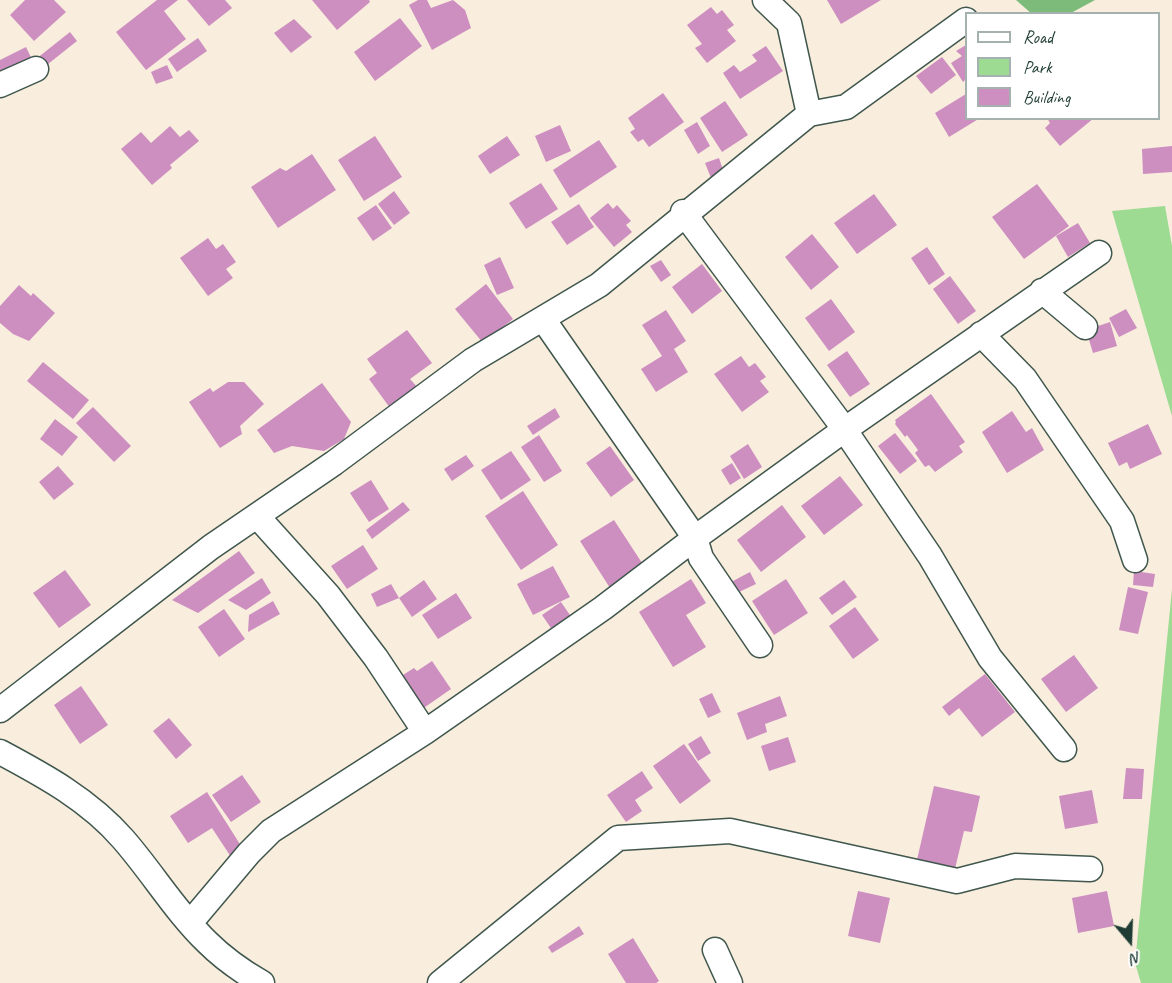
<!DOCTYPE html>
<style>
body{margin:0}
#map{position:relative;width:1172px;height:983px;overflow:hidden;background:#f9eddd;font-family:Caveat,sans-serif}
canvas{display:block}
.legend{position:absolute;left:965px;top:12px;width:195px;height:108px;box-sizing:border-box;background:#fff;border:2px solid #a5b1ae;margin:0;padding:8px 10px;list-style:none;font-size:18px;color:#1f3d34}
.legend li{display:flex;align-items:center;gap:12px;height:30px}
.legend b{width:30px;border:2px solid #a5b1ae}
.north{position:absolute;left:1100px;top:911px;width:60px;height:60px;-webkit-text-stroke:4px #fff;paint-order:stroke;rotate:161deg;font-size:16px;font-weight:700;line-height:24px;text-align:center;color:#1f3d34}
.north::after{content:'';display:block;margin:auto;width:21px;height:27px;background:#1f3d34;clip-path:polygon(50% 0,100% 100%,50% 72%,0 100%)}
</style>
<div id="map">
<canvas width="1172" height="983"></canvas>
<ul class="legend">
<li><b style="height:8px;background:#fff"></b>Road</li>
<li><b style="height:16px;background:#9cdb91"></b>Park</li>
<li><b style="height:16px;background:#cd8ec0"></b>Building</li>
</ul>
<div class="north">N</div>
</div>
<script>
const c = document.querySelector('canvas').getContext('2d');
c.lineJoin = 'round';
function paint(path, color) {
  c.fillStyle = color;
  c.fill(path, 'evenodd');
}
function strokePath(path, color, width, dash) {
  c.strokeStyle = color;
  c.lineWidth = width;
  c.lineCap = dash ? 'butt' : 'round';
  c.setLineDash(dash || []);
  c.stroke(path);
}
const green = new Path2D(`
 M1165,206l7,40v170l-60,-205z
 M1172,589v394h-31l-6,-20z`);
const forest = new Path2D(`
 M1016,0h79l-24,13 -39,1z`);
const building = new Path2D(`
 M25,0h29l12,12 -32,29 -24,-26z
 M157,0h21l-14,11 22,28 -40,31 -30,-38z
 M187,0h38l7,8 -23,18z
 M312,0h57l1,2 -33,28z
 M418,0h9l4,8 22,-8 12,10 6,18 -39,22 -23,-45z
 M827,0h54l-40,24z
 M711,7l6,7 5,-4 12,15 -7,5 9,11 -29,22 -12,-15 7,-4 -15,-19z
 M400,18l22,28 -47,35 -21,-29z
 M294,19l18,18 -21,16 -17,-20z
 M70,32l7,9 -34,27 -7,-9z
 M198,38l9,13 -30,21 -9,-13z
 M966,45v34l-3,3 -12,-19 11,-7 -6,-5z
 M766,46l17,25 -43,28 -17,-26 11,-8 6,7 17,-11 -5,-6z
 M26,47l12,25 -38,5v-17z
 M942,57l14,18 -25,19 -15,-18z
 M167,65l6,13 -17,6 -5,-12z
 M663,93l21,29 -35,25 -6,-8 -5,3 -8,-10 5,-3 -7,-11z
 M966,94v24h14l-31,19 -14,-24z
 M725,101l23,34 -26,17 -22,-34z
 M1047,118h47l-34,28 -15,-18 5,-5z
 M697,122l13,24 -12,8 -14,-24z
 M560,125l11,26 -25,11 -11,-26z
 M170,126l10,11 9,-7 10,11 -29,24 2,3 -20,17 -31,-36 20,-17 10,11z
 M375,136l27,41 -38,24 -26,-41z
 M507,136l13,19 -30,19 -12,-18z
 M599,140l18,27 -47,31 -17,-28z
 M1172,146v26l-29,2 -1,-25z
 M312,154l24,36 -58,38 -27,-41 29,-19 6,3z
 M719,158l5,15 -13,5 -6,-15z
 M541,183l17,26 -32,20 -17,-26z
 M1037,184l32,42 -45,33 -32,-42z
 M394,191l16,22 -16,12 -16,-21z
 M874,194l23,31 -40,29 -23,-31z
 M608,203l5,6 4,-4 14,16 -5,4 6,7 -18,15 -24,-29z
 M579,204l15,23 -27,18 -16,-23z
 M376,205l16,23 -19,13 -16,-23z
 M1078,223l12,20 -22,14 -12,-21z
 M812,234l27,33 -28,23 -26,-33z
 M208,238l8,11 7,-5 13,18 -10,7 7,9 -25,18 -28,-38z
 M927,247l18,27 -16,11 -18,-27z
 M500,257l14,31 -17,7 -13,-30z
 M661,260l10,15 -10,7 -11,-16z
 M702,264l20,27 -30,23 -20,-27z
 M950,276l26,35 -18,13 -25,-35z
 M486,284l27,35 -30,24 -28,-34z
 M19,285l12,11 2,-3 22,20 -26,28 -16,-7 -13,-11v-17z
 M831,299l24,33 -26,19 -24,-33z
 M1126,309l11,19 -18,9 -10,-19z
 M666,310l20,31 -12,8 14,23 -32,20 -15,-23 21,-13 -20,-31z
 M1110,322l7,24 -24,7 -7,-23z
 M407,330l25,33 -22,16 8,9 -28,20 -21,-29 8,-6 -10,-14z
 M847,351l23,33 -20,13 -23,-32z
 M741,356l8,11 6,-4 11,14 -6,4 9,11 -27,20 -28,-38z
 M43,362l46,38 -16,19 -46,-38z
 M228,382h16l20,22 -24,22 2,8 -22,14 -31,-46 21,-14 3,4z
 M322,383l29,39 -7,17 -20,12 -32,-5 -18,7 -17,-23z
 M931,394l34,48 -6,4 4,6 -28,20 -6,-7 -4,2 -10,-14 3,-3 -11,-15 -2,2 -10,-13 1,-2 -1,-2z
 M93,407l38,39 -17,16 -38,-39z
 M555,408l5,9 -27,18 -6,-9z
 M1012,411l14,21 6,-4 12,22 -37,23 -25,-41z
 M55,419l23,18 -16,19 -22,-17z
 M1148,424l14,30 -32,15 -3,-7 -8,4 -11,-23z
 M895,433l22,28 -17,13 -22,-28z
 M539,435l23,36 -18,11 -23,-35z
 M748,444l14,23 -18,12 -14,-23z
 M610,446l24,34 -23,17 -25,-34z
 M511,451l20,29 -30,20 -20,-30z
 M466,455l8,11 -22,15 -8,-12z
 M732,463l9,15 -11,7 -9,-15z
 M58,466l16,18 -20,16 -15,-18z
 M840,476l23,29 -39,30 -23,-29z
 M371,480l18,29 -20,13 -19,-29z
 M523,491l35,54 -37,25 -36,-54z
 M403,502l7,8 -38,29 -6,-9z
 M782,505l24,32 -45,35 -24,-32z
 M614,520l30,46 -34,22 -30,-47z
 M363,545l15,24 -31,20 -16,-23z
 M239,551l16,22 -57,40 -26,-13z
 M553,566l17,31 -37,18 -16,-31z
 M65,570l26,35 -32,23 -26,-35z
 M1134,571l21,3 -2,13 -20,-2z
 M750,572l6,12 -17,8 -6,-11z
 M262,578l9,15 -25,17 -18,-10z
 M691,579l15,24 -20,12 20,32 -33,20 -34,-55z
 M786,579l22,34 -34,22 -22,-34z
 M424,580l13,19 -25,18 -13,-19z
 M844,580l13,17 -25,18 -13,-17z
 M391,584l8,14 -22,9 -6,-13z
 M1128,587l20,5 -10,42 -19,-4z
 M456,593l16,25 -34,21 -16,-24z
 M273,601l7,13 -32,18 1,-17z
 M561,602l11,16 -19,13 -11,-16z
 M855,607l24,33 -26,19 -24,-33z
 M224,609l21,30 -26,18 -21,-30z
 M1074,655l24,33 -32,24 -25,-33z
 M432,661l19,28 -36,25 -19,-29 10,-6 -3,-4 11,-7 3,3z
 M985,674l30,38 -33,25 -23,-29 -10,8 -7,-9z
 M81,686l27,39 -28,19 -26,-39z
 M712,693l9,19 -13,6 -9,-19z
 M780,696l7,20 -22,8 2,8 -20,8 -10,-27z
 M169,718l23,27 -16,14 -23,-28z
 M701,736l10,17 -13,8 -10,-17z
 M788,737l8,25 -27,9 -8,-25z
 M684,744l27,37 -31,23 -27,-38z
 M1126,768l18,1 -2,30h-19z
 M642,771l11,17 -18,12 7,11 -16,11 -19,-27z
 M242,775l19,27 -30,20 -19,-27z
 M934,786l46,10 -8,36 -8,-1 -10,42 -38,-9z
 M1092,790l6,33 -33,6 -6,-33z
 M207,792l36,57 -12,8 -19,-29 -24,15 -18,-27z
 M858,891l32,7 -10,45 -32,-7z
 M1107,891l7,35 -36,7 -6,-35z
 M579,926l5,8 -32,19 -4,-6z
 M633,938l26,43 -3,2h-30l-18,-29z`);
const street = new Path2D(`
 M765,0l24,23 20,91
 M0,85l36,-16
 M683,212l157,211 90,133 60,102 74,91
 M1042,291l43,36
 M543,319l152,219 149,-108 255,-177
 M981,334l44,45 97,142 13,39
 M257,516l71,79 48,63 49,74
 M0,710l211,-163 123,-84 139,-103 126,-75 210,-171 37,-7 120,-87
 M0,752c45,24 89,48 123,87 29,33 52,72 84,103 15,15 36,30 55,41
 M190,923l59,-70 22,-22 154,-99 178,-124 92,-70 6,20 59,87
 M715,950l15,33
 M440,983l178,-145 112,-7 227,50 58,-15 75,3`);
paint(green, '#9cdb91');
paint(forest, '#7dbb7b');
paint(building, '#cd8ec0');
strokePath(street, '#40574d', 27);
strokePath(street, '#fff', 24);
</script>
